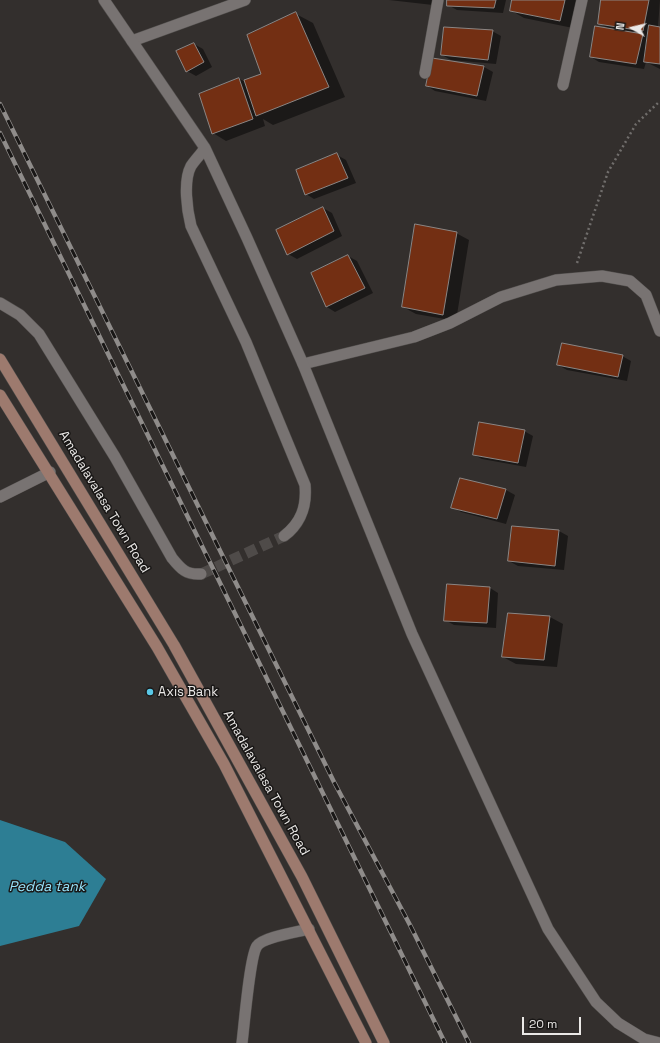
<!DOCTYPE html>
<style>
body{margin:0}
#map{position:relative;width:660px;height:1043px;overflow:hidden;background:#332f2d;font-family:"Space Grotesk",sans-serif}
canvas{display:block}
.north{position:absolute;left:612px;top:8px;width:40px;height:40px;-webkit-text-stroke:3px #191716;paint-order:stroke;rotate:278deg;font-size:11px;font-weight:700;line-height:16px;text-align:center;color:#ebe9e7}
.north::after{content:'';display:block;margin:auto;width:14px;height:18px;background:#ebe9e7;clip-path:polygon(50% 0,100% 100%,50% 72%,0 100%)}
.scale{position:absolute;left:522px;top:1017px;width:59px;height:18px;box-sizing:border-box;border:2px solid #ebe9e7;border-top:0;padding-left:5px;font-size:12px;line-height:14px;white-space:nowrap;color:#ebe9e7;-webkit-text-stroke:3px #191716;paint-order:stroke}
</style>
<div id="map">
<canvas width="660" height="1043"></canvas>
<div class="north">N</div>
<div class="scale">20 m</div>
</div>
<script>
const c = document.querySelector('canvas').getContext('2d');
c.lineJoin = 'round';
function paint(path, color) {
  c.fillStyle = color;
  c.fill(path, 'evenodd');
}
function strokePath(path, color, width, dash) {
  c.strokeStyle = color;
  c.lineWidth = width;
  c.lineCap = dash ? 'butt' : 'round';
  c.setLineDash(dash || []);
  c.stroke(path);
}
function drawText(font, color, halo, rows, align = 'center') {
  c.font = font + ' "Space Grotesk",sans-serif';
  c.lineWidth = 3;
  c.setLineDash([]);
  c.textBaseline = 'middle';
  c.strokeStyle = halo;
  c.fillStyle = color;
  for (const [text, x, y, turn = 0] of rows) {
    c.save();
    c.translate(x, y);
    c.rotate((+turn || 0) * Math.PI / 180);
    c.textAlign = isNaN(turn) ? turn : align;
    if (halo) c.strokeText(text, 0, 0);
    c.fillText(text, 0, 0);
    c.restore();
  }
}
const water = new Path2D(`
 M0,820l65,22 41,37 -27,47 -79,20z`);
const shadow = new Path2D(`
 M389,0h45l-1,5z
 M448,0h58l-3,13 -46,-3 -9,-5z
 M513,0h66l-6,28 -49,-10 -12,-7z
 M602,0h58l-2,27 2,1v41l-14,-7 -2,7 -45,-7 -8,-5 18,-28 -10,-6z
 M296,14l17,9 32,74 -72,28 -10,-6 2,7 -39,15 -13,-8 -13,-38 39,-16 5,2 18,-6z
 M492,31l9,5 -5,28 -45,-4 -9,-5z
 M194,44l9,5 9,18 -16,9 -9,-5z
 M433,60l51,7 9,5 -7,29 -51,-10 -8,-5z
 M337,155l9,5 10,23 -42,16 -8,-5z
 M323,208l9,5 10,23 -45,23 -9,-5z
 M456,233l13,7 -13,81 -40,-7 -13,-7z
 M348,256l9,5 16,32 -38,19 -8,-5z
 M622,356l9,5 -4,20 -60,-11 -9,-5z
 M524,431l9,5 -7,31 -44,-8 -8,-4z
 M460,479l46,11 9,5 -9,29 -45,-12 -9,-5z
 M512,527l47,4 9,5 -4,34 -46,-4 -9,-5z
 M490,588l8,5 -2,35 -42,-3 -9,-5z
 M550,617l13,7 -6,43 -41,-3 -13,-7z`);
const building = new Path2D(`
 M447,0h49l-2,8 -47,-2z
 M512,0h53l-5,21 -50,-10z
 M601,0h48l-6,31 -45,-7z
 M296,12l33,75 -73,29 -12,-36 17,-6 -14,-39z
 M649,25l11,2v37l-16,-2z
 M595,26l48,8 -7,30 -46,-7z
 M444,27l49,3 -5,30 -47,-5z
 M194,43l10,19 -18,10 -10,-21z
 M432,58l52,8 -7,30 -51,-10z
 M239,78l14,41 -41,15 -13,-40z
 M337,153l11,25 -43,17 -9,-25z
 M323,207l11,24 -47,24 -11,-25z
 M415,224l42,8 -14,83 -41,-8z
 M348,255l17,33 -39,19 -15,-34z
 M562,343l61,12 -5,22 -61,-12z
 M479,422l46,8 -7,33 -45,-8z
 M460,478l46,11 -9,30 -46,-11z
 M512,526l47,4 -4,36 -47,-5z
 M447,584l43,3 -3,36 -43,-2z
 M508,613l42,3 -6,44 -42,-3z`);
const tertiaryTunnel = new Path2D(`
 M201,574l83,-38`);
const path = new Path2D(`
 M577,263l31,-91 28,-48 24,-23`);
const minor = new Path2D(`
 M132,41l113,-41
 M425,73l13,-73
 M563,85l19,-85
 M303,364l111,-27 36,-14 51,-26 55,-17 46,-4 28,5 16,14 14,36
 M0,497l50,-25
 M242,1043c2,-16 8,-88 15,-97 6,-9 41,-14 52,-17`);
const tertiary = new Path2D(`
 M104,0l101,148 42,90 56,126 109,270 136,295 48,73 22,21 26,16 15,4
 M205,148c-4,6 -10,12 -14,18 -8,15 -4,44 0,60l55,116 59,143c2,22 -4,38 -21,51
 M0,303l20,12 19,19 76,123 57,101c9,11 14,17 29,16`);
const secondary = new Path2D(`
 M0,359l174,286 128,232 82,166
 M0,395l157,252 67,117 142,279`);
const rail = new Path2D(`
 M0,104l334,678 76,143 59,118
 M0,133l445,910`);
const markers = [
 [150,692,4,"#5ac8e6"]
];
const streetNames = [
 ["Amadalavalasa Town Road",104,502,59],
 ["Amadalavalasa Town Road",266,783,61]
];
const poiNames = [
 ["Axis Bank",158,692]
];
const waterNames = [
 ["Pedda tank",47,887]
];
paint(water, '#2d7e94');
paint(shadow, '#0007');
paint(building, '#732f13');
strokePath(building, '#8b8684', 1);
strokePath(tertiaryTunnel, '#4f4b49', 11, [11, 5.5]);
strokePath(minor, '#514e4c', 12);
strokePath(tertiary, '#514e4c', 12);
strokePath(secondary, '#514e4c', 12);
strokePath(path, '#716e6c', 2.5, [2, 3]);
strokePath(minor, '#787372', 11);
strokePath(tertiary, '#787372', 11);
strokePath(secondary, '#9d7a6e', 11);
strokePath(rail, '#8f8c8a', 4.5);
strokePath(rail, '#191716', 3, [9]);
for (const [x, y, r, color] of markers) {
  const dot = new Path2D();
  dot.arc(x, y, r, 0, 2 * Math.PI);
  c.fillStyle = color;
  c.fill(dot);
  strokePath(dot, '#191716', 1.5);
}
drawText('13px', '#ebe9e7', '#191716', streetNames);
drawText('13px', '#ebe9e7', '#191716', poiNames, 'left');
drawText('italic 14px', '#97e2f9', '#191716', waterNames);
</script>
